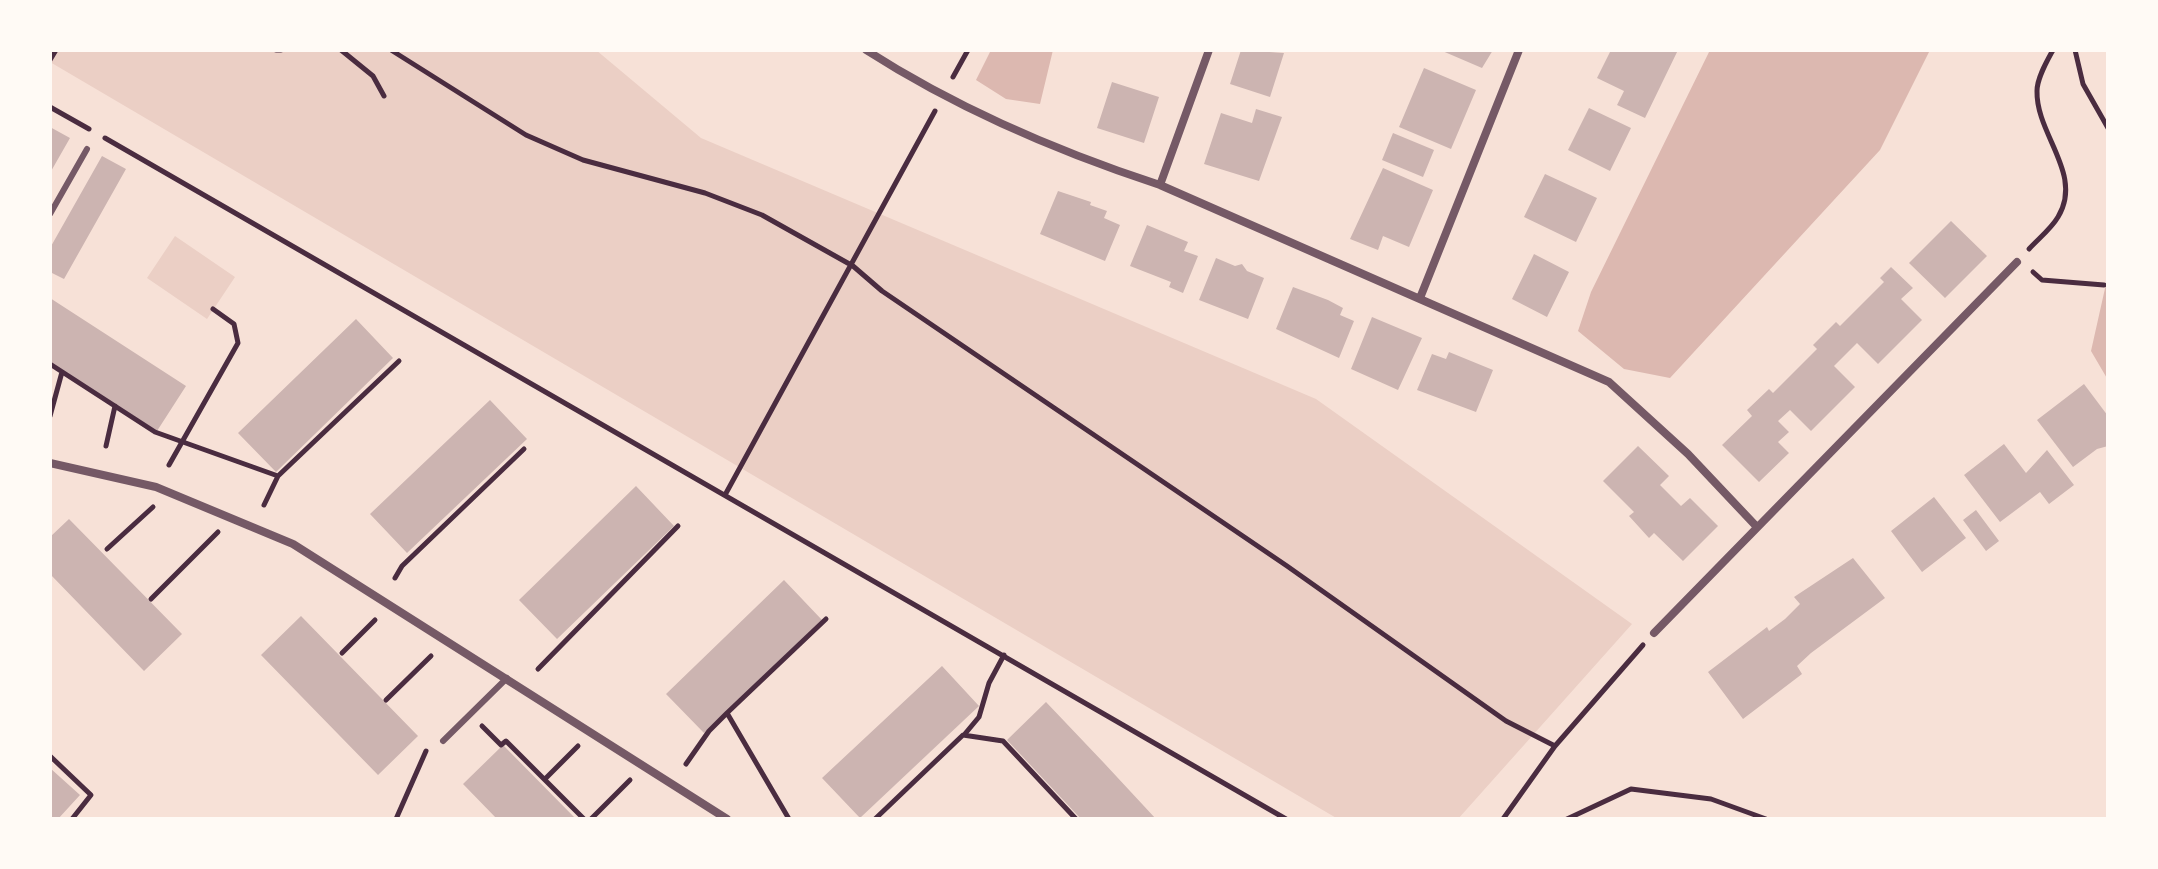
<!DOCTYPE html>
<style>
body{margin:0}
#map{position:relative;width:2158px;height:869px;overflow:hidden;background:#f7e1d7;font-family:"Source Serif 4",serif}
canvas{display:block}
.frame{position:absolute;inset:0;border:52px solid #fffaf5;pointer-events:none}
</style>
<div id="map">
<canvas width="2158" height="869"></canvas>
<div class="frame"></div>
</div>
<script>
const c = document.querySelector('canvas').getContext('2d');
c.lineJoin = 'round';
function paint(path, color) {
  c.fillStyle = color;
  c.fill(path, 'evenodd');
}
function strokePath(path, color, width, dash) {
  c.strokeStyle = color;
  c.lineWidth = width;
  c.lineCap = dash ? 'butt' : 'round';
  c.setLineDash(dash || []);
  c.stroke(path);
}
const green = new Path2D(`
 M50,50h546l105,88 615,261 316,225 -174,195h-120l-1288,-757z
 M175,236l60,41 -28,42 -60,-41z`);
const water = new Path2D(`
 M991,50h62l-13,54 -34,-5 -30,-19z
 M1710,50h220l-50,100 -210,228 -46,-9 -46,-38 13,-39z
 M2108,275v105l-17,-29z`);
const building = new Path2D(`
 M1241,50l43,3 -14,44 -40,-13z
 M1440,50h53l-11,18z
 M1611,50h67l-33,68 -28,-13 7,-14 -27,-13z
 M1424,68l52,22 -25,59 -52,-22z
 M1112,82l47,15 -15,46 -47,-15z
 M1589,108l42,20 -21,43 -42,-21z
 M1256,109l26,8 -23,64 -55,-17 17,-51 31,10z
 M50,127l20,11 -20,35z
 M1393,133l41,17 -11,27 -41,-17z
 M102,156l24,13 -62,110 -14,-7v-24z
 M1383,168l50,22 -24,57 -26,-11 -5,14 -28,-11z
 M1545,174l52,24 -21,44 -52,-25z
 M1058,191l33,11 -1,3 17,6 -3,7 16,7 -15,36 -65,-27z
 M1951,221l36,35 -42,42 -36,-35z
 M1147,225l41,17 -4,9 14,5 -15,37 -14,-6 2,-5 -41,-16z
 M1534,254l35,18 -22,45 -35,-18z
 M1216,258l19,8 7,-2 5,7 17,7 -16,41 -49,-19z
 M1891,267l22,21 -12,11 21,21 -44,44 -21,-21 -23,23 21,21 -44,44 -21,-21 -12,11 11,11 -11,10 11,11 -30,29 -37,-37 30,-29 -5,-6 22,-21 4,4 44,-44 -4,-4 23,-23 4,4 44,-44 -4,-4z
 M1293,287l35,13 15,8 -3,7 14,6 -15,37 -63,-29z
 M50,298l136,88 -29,45 -107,-69z
 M1372,317l50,21 -24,52 -47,-21z
 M356,319l37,39 -117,114 -38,-39z
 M1449,352l44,18 -17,42 -59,-22 15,-36 14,5z
 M2084,384l24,32v30l-11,3 -24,18 -36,-47z
 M490,400l37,39 -120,114 -37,-39z
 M2004,444l22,29 21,-23 27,35 -25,19 -9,-12 -40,30 -36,-47z
 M1638,446l31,30 -9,9 21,21 9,-8 28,28 -35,35 -29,-28 -5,5 -20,-22 5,-4 -31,-31z
 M636,486l38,40 -117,113 -38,-39z
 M1934,497l32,41 -44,34 -31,-41z
 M1976,510l23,31 -13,10 -23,-31z
 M69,519l113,115 -38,37 -94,-97v-37z
 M1853,558l32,40 -74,55 -14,13 5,8 -59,45 -35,-47 59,-45 2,4 16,-12 15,-15 -6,-7z
 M784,580l38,40 -118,113 -38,-39z
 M301,616l117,120 -40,39 -117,-120z
 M942,666l37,40 -119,112 -38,-40z
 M1046,702l58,61 52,56h-75l-74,-79z
 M503,745l73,74h-79l-34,-35z
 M50,768l30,27 -22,24h-8z`);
const path = new Path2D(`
 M276,50h5
 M341,50l32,26 11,20
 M391,50l135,85 57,25 122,33 57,22 91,51 29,25 405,275 219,155 49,25
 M2075,50l8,34 25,44
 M50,60l6,-10
 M953,77l15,-27
 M50,107l39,22
 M105,138l1181,681
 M2029,249c9,-10 22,-20 29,-32 26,-43 -22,-82 -21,-126 0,-13 10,-30 16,-41
 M2033,272l9,8 62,5
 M50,364l105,68 123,44
 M50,416l12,-44
 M106,446l9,-40
 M169,465l69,-122 -4,-19 -21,-15
 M725,495l210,-384
 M264,505l14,-29 121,-115
 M107,549l46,-42
 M395,578l7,-12 122,-117
 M151,599l67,-67
 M342,653l33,-33
 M538,669l140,-143
 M386,700l45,-44
 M482,726l19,19 5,-4 78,78
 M964,735l15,-18 10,-34 15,-28
 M50,756l41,39 -19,24
 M686,764l23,-33 18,-18
 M545,779l33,-33
 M396,819l30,-68
 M591,819l39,-39
 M789,819l-62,-106 99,-94
 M875,819l88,-84 40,6 73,78
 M1503,819l52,-73 88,-101
 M1567,819l64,-30 80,10 55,20`);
const service = new Path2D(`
 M50,214l37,-65
 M443,741l64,-63`);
const minor = new Path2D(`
 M866,50c92,59 190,101 294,135l449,197 79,72 68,72
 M1160,185l49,-135
 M1420,298l99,-248
 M50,463l106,24 137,57 434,275
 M1654,633l363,-371`);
paint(green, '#ebcfc5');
paint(water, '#dcb8b0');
paint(building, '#ccb4b1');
strokePath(path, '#4a2c40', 5);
strokePath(service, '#755966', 6);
strokePath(minor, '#755966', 8);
</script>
